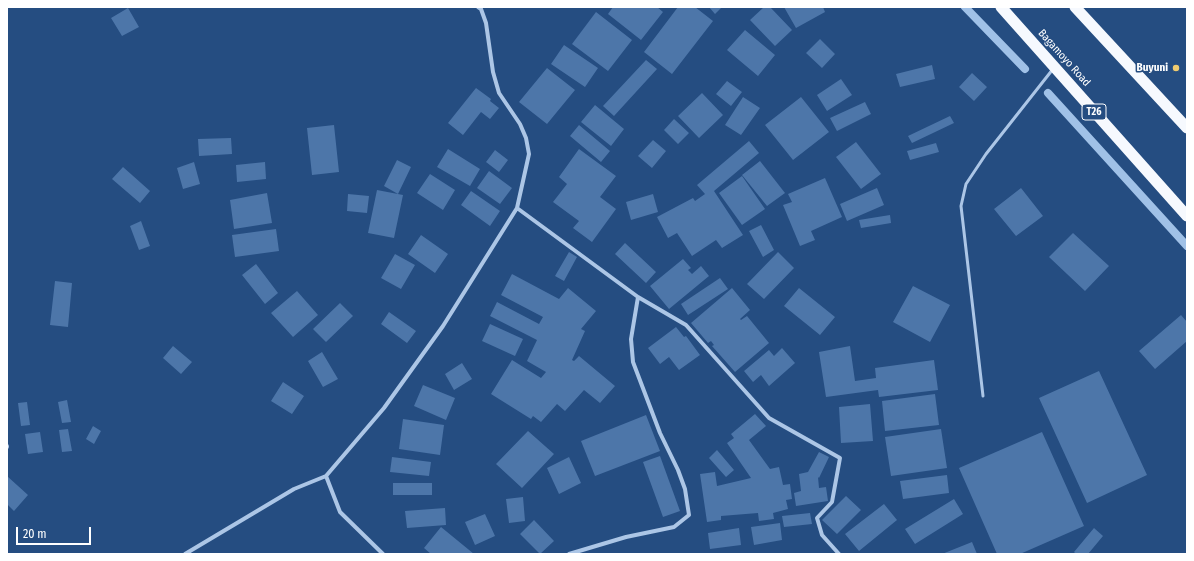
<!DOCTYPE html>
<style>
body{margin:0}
#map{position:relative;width:1194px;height:561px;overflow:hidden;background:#254d81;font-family:"Fira Sans Condensed",sans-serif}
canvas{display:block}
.frame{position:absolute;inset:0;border:8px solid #fff;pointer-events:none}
.scale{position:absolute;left:16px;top:527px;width:75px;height:18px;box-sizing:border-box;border:2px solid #fff;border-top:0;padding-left:5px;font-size:12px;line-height:14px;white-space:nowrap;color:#fff;-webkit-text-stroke:3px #254d81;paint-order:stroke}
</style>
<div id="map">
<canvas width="1194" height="561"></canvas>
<div class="frame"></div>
<div class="scale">20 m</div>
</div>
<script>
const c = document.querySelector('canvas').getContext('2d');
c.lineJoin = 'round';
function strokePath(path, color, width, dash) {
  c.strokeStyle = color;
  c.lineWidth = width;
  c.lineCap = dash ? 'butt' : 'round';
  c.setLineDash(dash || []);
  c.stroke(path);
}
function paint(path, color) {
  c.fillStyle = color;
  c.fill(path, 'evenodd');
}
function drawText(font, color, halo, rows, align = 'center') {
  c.font = font + ' "Fira Sans Condensed",sans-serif';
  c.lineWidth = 3;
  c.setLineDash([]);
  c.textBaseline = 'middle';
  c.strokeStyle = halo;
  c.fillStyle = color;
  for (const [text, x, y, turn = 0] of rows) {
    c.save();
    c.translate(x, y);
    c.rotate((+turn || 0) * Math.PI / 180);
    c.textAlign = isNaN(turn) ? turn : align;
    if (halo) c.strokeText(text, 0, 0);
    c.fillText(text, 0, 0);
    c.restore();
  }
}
const stream = new Path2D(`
 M965,7l60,62
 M1048,93l139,153`);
const building = new Path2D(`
 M613,7h44l6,5 -22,28 -33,-26z
 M678,7h17l18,14 -41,53 -28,-22z
 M709,7h13l-7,7z
 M764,7h6l22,23 -17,16 -25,-26z
 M784,7h39l2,5 -29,16z
 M128,8l11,19 -17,9 -11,-18z
 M596,12l36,28 -24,31 -36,-27z
 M745,30l30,25 -17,21 -31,-26z
 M820,39l15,15 -13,14 -16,-15z
 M564,45l34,23 -13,19 -34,-23z
 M646,60l11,9 -43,47 -11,-10z
 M932,65l3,14 -35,8 -4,-13z
 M547,68l28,22 -28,34 -28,-22z
 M972,73l15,14 -13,14 -15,-14z
 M841,79l11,16 -25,16 -10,-16z
 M727,81l15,11 -11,14 -15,-12z
 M476,88l15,11 -1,2 9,7 -9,11 -9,-7 -18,23 -15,-12z
 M702,93l21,22 -24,23 -21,-22z
 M743,97l17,11 -19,27 -16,-10z
 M801,97l28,35 -36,28 -28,-35z
 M865,102l6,12 -34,17 -7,-13z
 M595,105l29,24 -13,17 -30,-24z
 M950,116l4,7 -42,20 -4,-7z
 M674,119l15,14 -11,11 -14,-14z
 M334,125l5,47 -27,3 -5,-47z
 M579,125l31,26 -9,11 -31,-26z
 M231,138l1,16 -33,2 -1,-17z
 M653,140l13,11 -14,17 -14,-12z
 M749,141l10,12 -45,38 29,44 -21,13 -6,-8 -24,16 -15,-23 -9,5 -11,-21 36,-19 2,3 10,-7 -8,-9z
 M856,142l25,32 -20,15 -25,-32z
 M936,143l3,9 -29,8 -3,-9z
 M448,149l32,20 -10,17 -33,-19z
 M579,149l37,27 -16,21 16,12 -24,33 -19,-14 6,-7 -26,-19 14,-18 -8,-7z
 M495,150l13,10 -9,12 -13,-10z
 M397,160l14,7 -13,27 -14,-8z
 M760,161l25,32 -18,13 -25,-31z
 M194,162l6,22 -17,5 -6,-21z
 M265,162l1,17 -29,3 -1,-17z
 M123,167l27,24 -10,12 -28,-24z
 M489,171l23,17 -12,16 -23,-16z
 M430,174l25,16 -12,20 -26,-17z
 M742,176l23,33 -23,16 -23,-32z
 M825,178l17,39 -31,14 4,9 -15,6 -17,-41 9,-3 -4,-8z
 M877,188l7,17 -37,16 -7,-17z
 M1021,188l22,28 -27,20 -22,-27z
 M377,190l26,5 -9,43 -26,-5z
 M471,191l29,20 -10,15 -29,-21z
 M267,193l5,30 -38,6 -4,-29z
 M348,194l21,2 -2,17 -20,-2z
 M653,194l5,18 -27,8 -5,-18z
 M890,215l1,8 -30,5 -2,-8z
 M141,221l9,25 -11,4 -9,-24z
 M761,225l13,25 -11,7 -14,-26z
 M276,229l3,22 -44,6 -3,-22z
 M1073,233l36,33 -24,25 -36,-34z
 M421,235l27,19 -13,19 -27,-19z
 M625,243l31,29 -10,11 -31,-29z
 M569,252l8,5 -13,24 -9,-5z
 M778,252l16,16 -30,31 -17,-15z
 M395,254l20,11 -14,24 -20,-11z
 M683,259l8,9 -3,2 4,4 9,-8 8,10 -40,33 -19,-23z
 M256,264l22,29 -13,11 -23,-29z
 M512,274l47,25 9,-11 28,23 -15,18 4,2 -13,29 2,1 5,-5 36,30 -15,17 -16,-13 -19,21 -8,-7 -16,18 -8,-6 -2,3 -40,-25 21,-34 29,18 5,-6 -19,-11 10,-21 -47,-24 7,-14 42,22 4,-7 -42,-22z
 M720,278l8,11 -40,26 -7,-11z
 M55,281l17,2 -4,44 -18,-2z
 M913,286l37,19 -20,37 -37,-20z
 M732,288l18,22 -10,9 1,1 6,-4 22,27 -34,29 -23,-26 2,-1 -3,-4 -3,2 -17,-20z
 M799,288l36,29 -15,18 -36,-29z
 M297,291l21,24 -25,22 -22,-24z
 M340,303l13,13 -27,26 -13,-13z
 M389,312l27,19 -9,12 -26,-19z
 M1181,315l6,7v19l-32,28 -16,-18z
 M490,324l33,15 -8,17 -33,-15z
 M676,327l8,10 2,-1 14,19 -21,15 -10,-13 -9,7 -12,-16z
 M173,346l19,16 -11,12 -18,-16z
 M850,346l5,35 21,-3 -1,-10 59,-8 4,30 -59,7 -1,-7 -52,7 -7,-45z
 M782,348l13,15 -26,23 -8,-11 -8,7 -9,-11 25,-21 5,6z
 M322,352l16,27 -15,8 -15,-26z
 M462,363l10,16 -18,11 -9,-16z
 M1099,371l48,104 -60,28 -48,-105z
 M283,382l21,14 -12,18 -21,-13z
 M423,385l32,13 -9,22 -32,-14z
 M935,394l4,31 -54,6 -3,-30z
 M67,400l4,22 -9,1 -4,-21z
 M27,402l3,23 -9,1 -3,-23z
 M870,404l3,37 -32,2 -2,-36z
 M755,414l11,12 -17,14 21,29 9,-2 4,18 7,-1 2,15 -6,1 2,9 -15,4 1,6 -15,2 -1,-8 -37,3v4l-14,2 -7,-48 15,-2 2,14 34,-8 -24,-35 7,-5 -3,-4z
 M646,415l14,36 -65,25 -14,-35z
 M403,419l41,6 -4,30 -41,-6z
 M93,426l8,5 -7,13 -8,-5z
 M68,429l4,22 -10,1 -3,-22z
 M941,429l6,39 -56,8 -6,-39z
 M528,431l26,23 -32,34 -26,-24z
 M40,432l3,20 -15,2 -3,-20z
 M1042,432l42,94 -64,28h-23l-38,-86z
 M717,450l17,20 -8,7 -17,-19z
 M819,452l10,5 -10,21 -1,-1 1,11 7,-1 2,14 -32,5 -2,-13 7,-2 -2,-17 9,-2z
 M660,456l20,55 -17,6 -20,-55z
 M392,457l39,5 -2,14 -39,-4z
 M569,457l12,26 -22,11 -12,-26z
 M947,475l2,18 -46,6 -3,-18z
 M7,476l21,19 -14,16 -7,-7z
 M393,483h39v12h-39z
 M846,496l15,14 -24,24 -15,-14z
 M523,497l2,24 -16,2 -3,-24z
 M954,499l9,15 -48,30 -10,-15z
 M884,504l13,16 -38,31 -14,-17z
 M445,508l1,17 -39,3 -2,-17z
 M810,513l2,11 -28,3 -2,-11z
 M485,514l10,22 -20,9 -10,-23z
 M534,520l20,21 -14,13 -20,-20z
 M780,523l2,17 -28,5 -3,-18z
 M441,527l33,27h-43l-7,-6z
 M739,528l2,17 -31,4 -2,-16z
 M1094,528l9,8 -15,18h-12l-2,-2z
 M972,542l5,12h-35z`);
const service = new Path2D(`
 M983,396l-22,-190 5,-22 20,-30 67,-85`);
const minor = new Path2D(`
 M517,208l121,89 48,28 83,93 71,40 -8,44 -15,16 5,17 17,19
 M7,446v1
 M326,476l14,36 43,42
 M185,554l109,-65 32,-13 58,-68 59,-82 74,-118 12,-54 -3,-16 -6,-14 -21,-31 -6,-21 -7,-49 -5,-14 -3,-2
 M569,554l57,-17 48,-10 15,-12 -4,-26 -7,-19 -18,-37 -27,-71 -2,-23 7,-42`);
const trunk = new Path2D(`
 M1001,7l186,209
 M1075,7l112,121`);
const markers = [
 [1176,68,4,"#f0cc70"]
];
const shields = [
 [1094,112,24]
];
const shieldNames = [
 ["T26",1094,112]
];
const streetNames = [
 ["Bagamoyo Road",1064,58,48]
];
const poiNames = [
 ["Buyuni",1168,68]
];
strokePath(stream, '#a0c1e7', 8);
paint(building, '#4d76a9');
strokePath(service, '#acc6e6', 3);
strokePath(minor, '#acc6e6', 4);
strokePath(trunk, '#f6f9fe', 11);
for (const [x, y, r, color] of markers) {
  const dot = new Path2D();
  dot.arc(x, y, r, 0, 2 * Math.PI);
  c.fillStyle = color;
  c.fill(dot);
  strokePath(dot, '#254d81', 1.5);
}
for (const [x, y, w] of shields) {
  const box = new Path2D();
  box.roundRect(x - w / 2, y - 8, w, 16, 3);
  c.fillStyle = '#254d81';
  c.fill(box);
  strokePath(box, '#fff', 1);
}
drawText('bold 10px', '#fff', null, shieldNames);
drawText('11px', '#fff', '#254d81', streetNames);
drawText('bold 11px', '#fff', '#254d81', poiNames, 'right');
</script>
